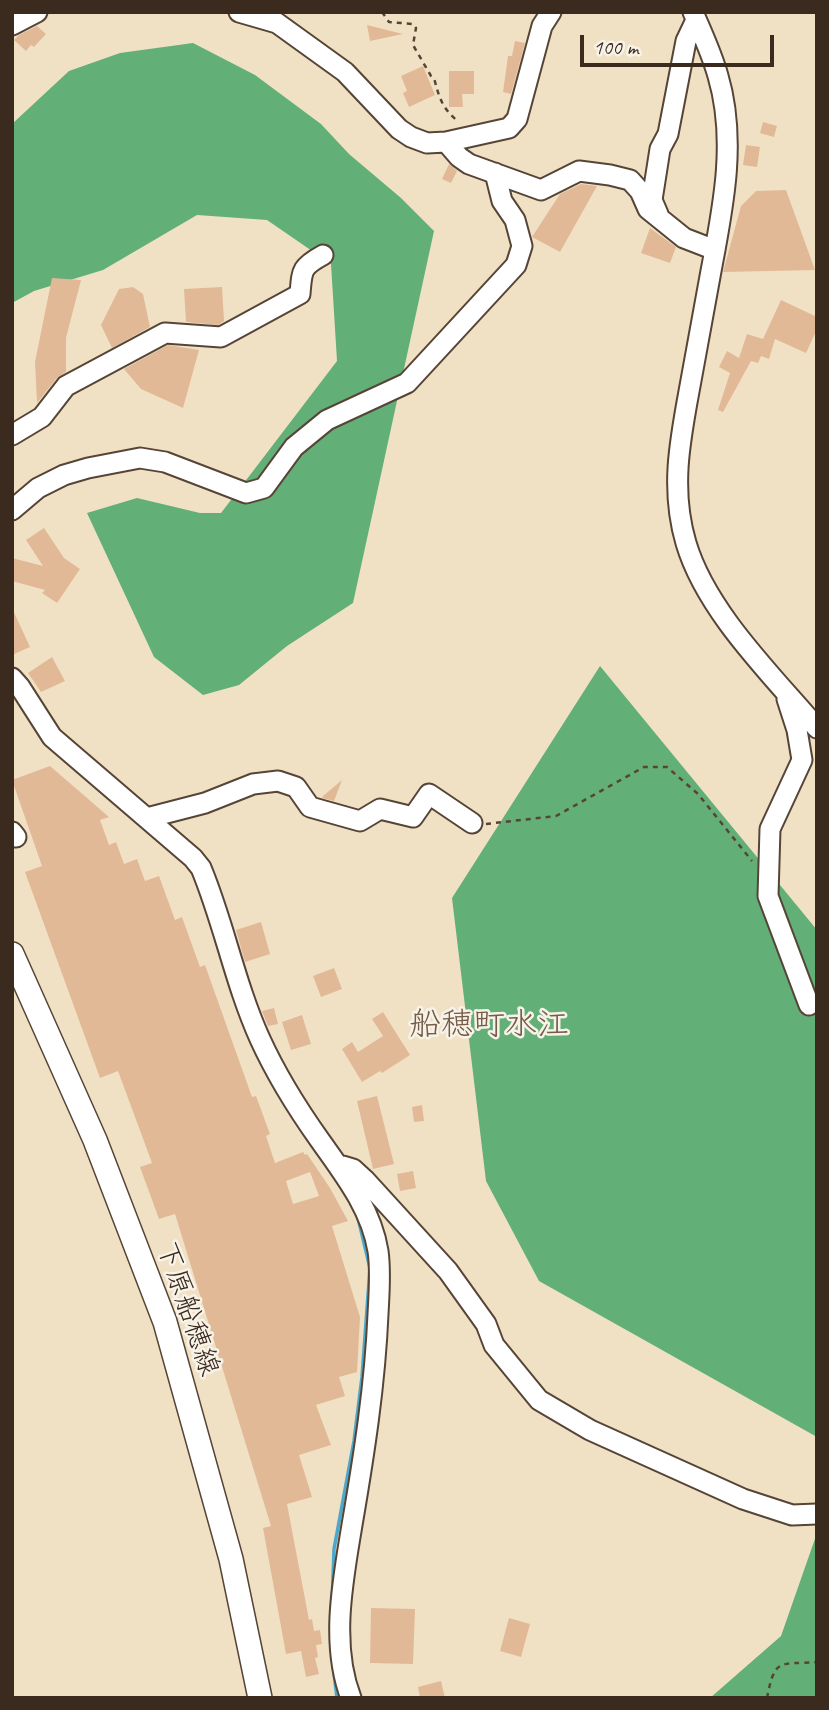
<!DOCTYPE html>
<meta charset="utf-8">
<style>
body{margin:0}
#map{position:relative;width:829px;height:1710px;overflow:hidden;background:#f1e1c4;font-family:Caveat,sans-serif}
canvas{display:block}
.frame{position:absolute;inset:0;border:14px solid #3b2a1e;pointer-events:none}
.scale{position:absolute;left:580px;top:35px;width:194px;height:32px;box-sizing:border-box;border:4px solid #3b2a1e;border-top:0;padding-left:9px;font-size:21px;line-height:24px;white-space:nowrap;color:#3b2a1e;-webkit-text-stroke:5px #f7f3e8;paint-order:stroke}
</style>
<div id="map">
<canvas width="829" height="1710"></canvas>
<div class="frame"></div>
<div class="scale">100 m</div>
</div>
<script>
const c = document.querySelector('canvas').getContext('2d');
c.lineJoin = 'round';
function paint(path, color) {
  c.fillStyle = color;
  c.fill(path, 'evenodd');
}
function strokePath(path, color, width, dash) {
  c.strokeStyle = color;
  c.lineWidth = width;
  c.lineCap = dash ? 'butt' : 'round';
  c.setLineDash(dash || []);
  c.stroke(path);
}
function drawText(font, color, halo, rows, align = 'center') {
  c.font = font + ' Caveat,"Klee One",sans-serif';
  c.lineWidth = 5;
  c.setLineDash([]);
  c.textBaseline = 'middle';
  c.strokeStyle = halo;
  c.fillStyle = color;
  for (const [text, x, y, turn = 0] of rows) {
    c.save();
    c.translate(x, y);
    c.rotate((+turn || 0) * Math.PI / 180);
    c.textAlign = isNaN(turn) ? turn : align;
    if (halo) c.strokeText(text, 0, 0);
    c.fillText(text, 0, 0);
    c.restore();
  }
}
const forest = new Path2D(`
 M193,43l62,32 66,49 28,30 52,44 33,33 -81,372 -66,43 -48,39 -36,10 -49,-38 -67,-144 50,-15 63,15h21l116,-152 -6,-97 -64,-44 -70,-5 -94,55 -69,21 -22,12v-179l57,-53 51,-18z
 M600,666l217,264v507l-278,-156 -53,-100 -34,-283z
 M817,1533v165h-107l71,-62z`);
const stream = new Path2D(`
 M331,1633l3,-84 20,-108 8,-64 8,-109 -12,-50
 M333,1665l4,33`);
const building = new Path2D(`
 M367,25l36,9 -33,7z
 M37,26l9,8 -12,13 -3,-2 -5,6 -12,-11 5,-5z
 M515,41l10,2 -14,51 -8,-2 5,-36h4z
 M423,66l12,29 -26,12 -6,-14 4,-2 -6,-15z
 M449,71h25v23h-12l1,13h-14z
 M763,122l14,4 -3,11 -14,-4z
 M746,145l14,2 -3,20 -14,-2z
 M449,164l8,7 -6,12 -9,-4z
 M581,184l16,2 -37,66 -28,-15 28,-43z
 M786,190l29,80 -92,2 18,-66 15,-15z
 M650,228l26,19 -6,16 -29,-10z
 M52,278l29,2 -15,58v34l-10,7 -19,24 -2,-41z
 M133,287l10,7 7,33 -38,21 -11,-23 18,-36z
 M222,287l2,34 -6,4 -32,-3 -2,-33z
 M781,300l36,17v12l-11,24 -31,-14 -6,20 -8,-3 -3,7 -7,-2 -28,51 -5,-2 12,-37 -11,-6 8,-16 12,7 8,-24 16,5z
 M168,345l31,5 -16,58 -42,-19 -17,-20z
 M44,528l20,30 16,11 -23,34 -15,-10 3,-3 -33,-9v-23l31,8 -17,-26z
 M12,608l18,39 -18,8z
 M52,657l13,24 -24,11 -13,-19z
 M50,766l59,51 -9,3 9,25 7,-3 8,22 13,-5 8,22 14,-5 16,44 7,-3 18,50 5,-2 47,132 4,-1 14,38 -4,2 9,27 28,-11 2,3 2,-1 23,34 18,33 -16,5 28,91 -3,55 -18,5 6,19 -29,9 15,40 -32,10 13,42 -25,7 22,116 3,-1 2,12 6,-1 2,14 -6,1 2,12 -3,1 4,16 -13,3 -5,-26 -15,3 -23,-126 8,-2 -96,-312 -16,5 -19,-52 12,-4 -34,-92 -18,7 -75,-206 17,-6 -30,-86zM310,1172l9,24 -26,8 -7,-23z
 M342,780l-8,21 -12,-3 1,-2z
 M261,922l9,32 -25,8 -9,-32z
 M334,968l8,21 -21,8 -8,-21z
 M274,1008l4,16 -10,2 -6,-15z
 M383,1012l27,43 -28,18 -2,-2 -18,11 -20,-33 10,-7 6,10 25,-16 -11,-17z
 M302,1015l9,29 -20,6 -9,-28z
 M377,1096l17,68 -21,5 -16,-68z
 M422,1105l2,16 -10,1 -2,-15z
 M413,1171l3,17 -16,3 -3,-17z
 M371,1608l44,1 -2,55 -43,-1z
 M509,1618l21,6 -9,33 -21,-6z
 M441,1681l4,17h-25l-2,-11z`);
const path = new Path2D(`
 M382,12l7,10 24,2 3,4 -3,17 18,31 3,2c5,19 8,31 25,44
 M486,824l70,-8 88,-49h23l31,27 54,67
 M767,1698c8,-41 12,-33 50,-36`);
const minor = new Path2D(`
 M239,12l38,11 68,49 54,57 12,8 16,6 19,-1 63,-14 8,-9 25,-93 9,-14
 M693,12c9,21 19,42 25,64 19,64 5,132 -7,195 -7,38 -14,76 -21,115 -10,54 -20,103 -4,157 20,68 85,131 131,185
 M12,25l25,-13
 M446,142l13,15 10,7 72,26 38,-19 31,4 20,5 10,11 8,18 36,29 31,12
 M658,214l-6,-14 8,-51 8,-15 18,-93 10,-21
 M12,435l30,-18 24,-31 99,-53 56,4 79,-43c2,-24 1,-27 23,-39
 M12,510l26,-22 26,-13 24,-7 52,-10 25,4 81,31 18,-5 30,-41 33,-27 80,-37 109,-118 6,-19 -7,-26 -13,-19 -7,-28
 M12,678l8,9 32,50 141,121 8,10c23,55 34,116 59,171 16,35 37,69 59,100 24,34 52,69 59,112 3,20 1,43 0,63 -3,71 -14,141 -26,211 -9,55 -22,119 -1,173
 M787,699l10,31 5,30 -32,69 -2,67 41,109
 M147,818l58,-15 48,-19 25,-3 18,6 14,20 50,14 20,-12 33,8 16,-23 43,29
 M12,832l4,5
 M343,1166l10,3 12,11 83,91 38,53 8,21 45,55 51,30 153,69 49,16 25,-1`);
const major = new Path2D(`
 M12,954l83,186 70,182 66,237 29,139`);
const streetNames = [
 ["下原船穂線",187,1309,71]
];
const quarterNames = [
 ["船穂町水江",489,1026]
];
paint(forest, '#62af78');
strokePath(stream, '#4da7cb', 3.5);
paint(building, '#e2b997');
strokePath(minor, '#564537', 23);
strokePath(major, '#564537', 26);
strokePath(path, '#564537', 2.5, [5, 5]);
strokePath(minor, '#fff', 19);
strokePath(major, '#fff', 23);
drawText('28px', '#3b2a1e', '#f7f3e8', streetNames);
drawText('32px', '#755c48', '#f7f3e8', quarterNames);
</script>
